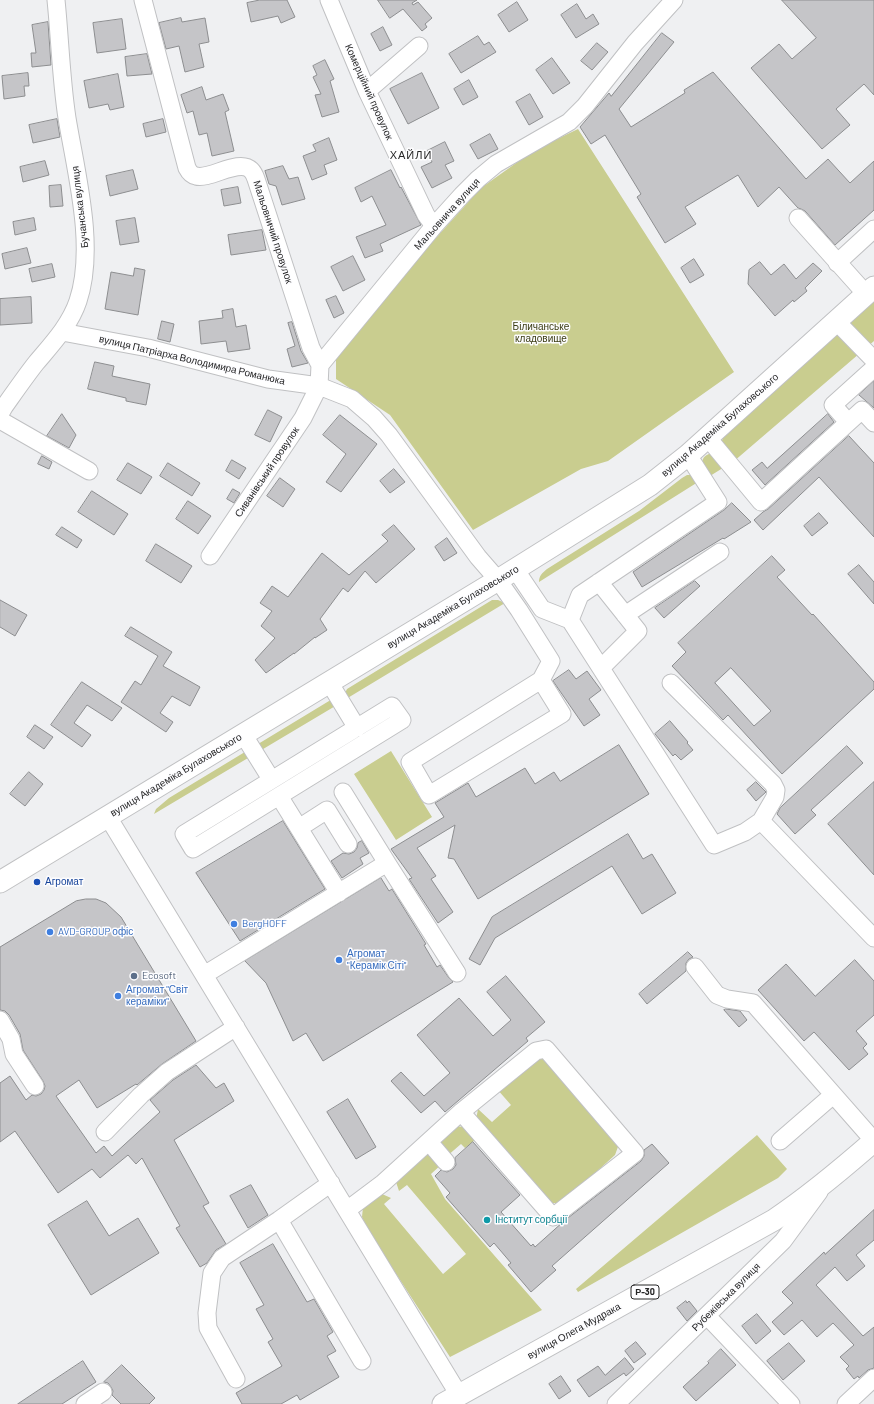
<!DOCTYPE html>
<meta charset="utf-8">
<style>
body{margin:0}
canvas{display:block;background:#eff0f2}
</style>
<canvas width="874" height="1404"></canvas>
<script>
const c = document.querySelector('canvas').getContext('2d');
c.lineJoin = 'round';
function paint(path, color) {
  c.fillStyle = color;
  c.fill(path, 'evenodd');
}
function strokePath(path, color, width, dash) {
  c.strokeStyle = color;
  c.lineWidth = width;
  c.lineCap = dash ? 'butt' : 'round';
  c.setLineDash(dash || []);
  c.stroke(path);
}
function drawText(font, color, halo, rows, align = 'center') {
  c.font = font + ' Barlow,sans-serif';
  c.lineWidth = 3;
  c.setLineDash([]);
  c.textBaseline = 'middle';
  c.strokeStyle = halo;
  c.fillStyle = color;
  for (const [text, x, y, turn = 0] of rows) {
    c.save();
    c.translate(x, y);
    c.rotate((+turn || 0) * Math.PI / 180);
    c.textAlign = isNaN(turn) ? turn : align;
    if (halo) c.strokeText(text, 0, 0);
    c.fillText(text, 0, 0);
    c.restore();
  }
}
const green = new Path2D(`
 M578,129l156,243 -126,89 -27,8 -108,61 -83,-115 -54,-36v-24l52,-64 93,-103 38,-27 30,-18z
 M874,301v40l-141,121 -12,-19 2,-5z
 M711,453l15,13 -16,10c-6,-9 -14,-17 1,-23z
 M687,475h6l5,7 -159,100c0,-6 3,-9 8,-13l92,-58 43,-33z
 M492,600h6l7,3 -159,96 -2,-4 3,-6z
 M329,701h4l4,4 -183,109 2,-5 13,-11z
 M391,751l41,66 -36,23 -42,-66z
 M540,1057l4,1 75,86 -4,11 -51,46 -4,2h-11l-73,-83 2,-11 14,13 19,-17 -14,-16z
 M457,1126l11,2 11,9 -14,11 -4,-4 -15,13 -6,-14 5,-8z
 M757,1135l30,34 -9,9 -200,114 -2,-3z
 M422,1155h13l8,8 -12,11 14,25 97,111 -92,47 -83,-128 -5,-12 1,-10 19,-13 9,4 -7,6 59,70 23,-20 -59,-69 -8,6 -3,-9z`);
const building = new Path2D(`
 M260,0h27l8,17 -14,6 -3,-7 -27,6 -4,-19z
 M378,0h39l-5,3 1,2 5,-3 14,16 -7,6 2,3 -5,4 -19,-22 -13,9z
 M782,0h92v95l-10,-11 -28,25 14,16 -28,24 -71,-81 28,-24 13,15 24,-21z
 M517,2l11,18 -19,12 -11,-17z
 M577,4l9,15 7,-5 6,10 -23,14 -15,-23z
 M181,18l1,4 23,-4 4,24 -10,2 5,23 -19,5 -6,-26 -13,3 -7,-26z
 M122,19l4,30 -29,4 -4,-30z
 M48,22l3,43 -19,2 -1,-14h5l-4,-28z
 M383,27l9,18 -12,6 -9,-17z
 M662,33l12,9 -55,67 12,18 54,-34 -1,-3 29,-18 93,107 22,-20 22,24 24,-22v49l-39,35 -30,-34 -4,-2 -3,-1 -19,-21 -21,20 -20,-32 -53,32 11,17 -31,19 -28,-46 4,-3 -36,-59 -14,9 -11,-17 29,-34 2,3z
 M478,36l6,9 5,-3 7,10 -35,21 -12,-19z
 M597,43l11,9 -16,18 -11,-9z
 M147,54l5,20 -25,2 -2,-19z
 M552,58l18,25 -17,11 -17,-24z
 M325,60l9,19 -4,2 9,31 -17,5 -7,-22 6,-1 -8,-17 4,-2 -4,-9z
 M28,73l1,13h-5l1,10 -21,3 -2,-23z
 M422,73l17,35 -31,16 -18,-35z
 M118,74l6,33 -14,3 -2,-6 -19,4 -5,-27z
 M469,80l9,17 -15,8 -9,-16z
 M202,87l4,13 17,-6 6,16 -4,2 9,39 -22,5 -5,-23 -8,2 -6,-24 -6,2 -6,-18z
 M530,94l13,23 -14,8 -13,-23z
 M57,119l3,18 -27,6 -4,-18z
 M163,119l3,13 -20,5 -3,-13z
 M490,134l8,15 -20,10 -8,-14z
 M329,138l8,22 -13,5 3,9 -15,6 -9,-24 13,-5 -3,-6z
 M445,142l9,19 -9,4 7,13 -20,10 -11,-21 11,-5 -5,-11z
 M45,161l4,14 -26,7 -3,-15z
 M283,166l6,13 9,-2 7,22 -23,6 -6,-19 -7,-2 -4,-13z
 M133,170l5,19 -28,7 -4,-20z
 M391,170l9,18 1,-1 20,38 -41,19 3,7 -18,7 -9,-21 30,-12 -14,-29 -11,6 -6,-14z
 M61,185l2,21 -13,1 -1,-21z
 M238,187l3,16 -17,3 -3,-16z
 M34,218l2,12 -21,5 -2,-13z
 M135,218l4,24 -19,3 -4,-24z
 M262,230l4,20 -35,5 -3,-20z
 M27,248l4,15 -26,6 -3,-15z
 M353,256l12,24 -22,11 -12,-24z
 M694,259l10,16 -14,8 -9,-15z
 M760,262l11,13 13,-11 12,15 17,-16 9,8 -17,17 2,3 -13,11 -1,-2 -18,16 -27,-32 1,-14z
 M52,264l3,13 -23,5 -3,-13z
 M135,268l10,2 -7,45 -33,-6 6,-37 22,4z
 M336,296l8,17 -10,5 -8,-18z
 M31,297l1,26 -32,2v-26z
 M233,309l3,18 10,-2 4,24 -22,3 -2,-11 -25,3 -2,-23 24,-3 -1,-7z
 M162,321l12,3 -4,18 -12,-3z
 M292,322l9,29 7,12 -16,4 -5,-18 8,-3 -7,-23z
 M95,362l19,4 -2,10 38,8 -4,21 -20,-4v-3l-38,-9z
 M874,381v27l-15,-13z
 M268,410l14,7 -12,25 -15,-7z
 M62,414l14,21 -7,13 -22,-12z
 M828,414l6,8 -69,63 -13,-15 10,-8 5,6z
 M340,415l37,29 -36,48 -15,-10 20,-28 -23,-19z
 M849,436l25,27v74l-55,-60 -56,53 -9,-10 9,-8 5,-3z
 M42,456l10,6 -3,7 -11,-5z
 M232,460l14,8 -7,11 -13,-8z
 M128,463l24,14 -11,17 -24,-14z
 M168,463l32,20 -8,13 -32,-20z
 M394,469l11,13 -15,11 -10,-12z
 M280,478l15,11 -12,18 -16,-11z
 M233,489l7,4 -6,10 -7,-4z
 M92,491l36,23 -14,21 -36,-23z
 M188,501l23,15 -13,18 -22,-15z
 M732,503l19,19 -27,17 -1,-1 -81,49 -9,-15 91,-62z
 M819,513l9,10 -16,13 -8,-10z
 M394,525l21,24 -39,34 -11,-12 -17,21 -5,-4 -23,31 7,11 -12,8v-1l-21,17v-1l-28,20 -11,-13 20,-22 -14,-12 11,-15 -12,-8 12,-17 16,11 34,-44 27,22 39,-34 -6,-6z
 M62,527l20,13 -5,8 -21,-13z
 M447,538l10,15 -13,8 -9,-14z
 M156,544l36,22 -11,17 -35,-22z
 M772,556l13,14 -8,7 35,38 1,-1 61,68v7l-92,85 -54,-59 -5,5 -51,-54 14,-14 -8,-9zM731,668l40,43 -17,15 -39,-43z
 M859,565l15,17v22l-26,-30z
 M695,581l5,5 -36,32 -9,-10z
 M0,600l27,15 -12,21 -15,-9z
 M131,627l41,25 -9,14 37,21 -10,19 -18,-10 -12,17 13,9 -7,10 -45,-30 14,-21 6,4 17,-29 -33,-20z
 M569,670l7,9 11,-8 14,19 -12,9 11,16 -16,11 -31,-45z
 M82,682l40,26 -10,13 -25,-16 -13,18 17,12 -9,12 -31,-22z
 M670,721l18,21 -1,1 6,7 -12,10 -6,-6 -2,2 -18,-22z
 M35,725l18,12 -9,12 -17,-12z
 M619,745l30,49 -171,105 -24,-40 -6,-1 7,-33 -38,23 19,28 -5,3 22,33 -15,11 -29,-44 3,-1 -21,-29 53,-32 -9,-14 33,-20 8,14 49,-29 10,16 19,-12 6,9z
 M847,746l16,17 -52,47 5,5 -21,19 -18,-20 3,-6z
 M29,772l14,12 -18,22 -15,-12z
 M756,782l10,10 -10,9 -9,-11z
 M874,782v93l-46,-51z
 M283,821l42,68 -85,52 -44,-68z
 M628,834l15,25 9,-5 24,39 -34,21 -30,-48 -117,72 -15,27 -11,-6 23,-42z
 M362,841l7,12 -9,5 3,6 -21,14 -11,-17 12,-8 6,1 5,-2 3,-4 1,-5z
 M381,878l8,13 3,-2 34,55 -2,1 13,22 3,-2 9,13 4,4 -130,79 -17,-28 -13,8 -27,-58 -21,-22z
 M86,899h10l10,4 15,14 75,124 -34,23 -25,21 -1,-1 -39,24 -18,-28 -23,16 40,57 8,-7 8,10 48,-44 -10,-12 23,-20 23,-15 20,23 8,-5 10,18 -60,39 35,63 -6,3 23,38 -10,6 -9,13 -7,4 -24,-39 4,-2 -38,-68 -6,6 -8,-9 -28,23 -8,-9 -34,24 -43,-62 -15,11v-59l10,-7 16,24 6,-5 4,1 5,-2 3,-4 1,-4 -2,-5 -20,-31 -3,-16 -11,-19 -4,-4 -5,-1v-63l76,-46z
 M688,952l5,5 -4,2 -3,4v8l-39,33 -8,-10z
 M855,960l19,21v34l-18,16 11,13 -4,4 5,6 -19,16 -35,-38 -10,9 -46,-51 28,-26 29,32z
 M506,976l39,46 -19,16 2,3 -83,71 -10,-11 -14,12 -30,-32 10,-9 23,24 26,-23 -33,-38 42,-37 34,38 18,-16 -24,-28z
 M726,1009l14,2 7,9 -8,7 -15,-17z
 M348,1099l28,48 -20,12 -29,-47z
 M473,1142l47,53 -19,17 30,34 2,-2 2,3 29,-26 77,-60 3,-5v-6l8,-6 17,19 -117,103 4,4 -25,22 -23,-27 3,-2 -17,-20 -4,4 -44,-50 4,-4 -15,-17 6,-6 6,2 6,-3 3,-4 -1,-7z
 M251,1185l17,30 -20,13 -18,-32z
 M87,1201l22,35 29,-18 21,35 -68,42 -43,-70z
 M874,1210v30l-18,15 9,11 -18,15 -12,-14 -19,18 47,51 11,-9v41l-6,2 -9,8 -1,-2 -4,3 -8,-10 3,-3 -9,-9 14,-12 -21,-22 -16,14 -15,-17 -18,15 -12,-13 21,-19 -11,-11 42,-40 1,2z
 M273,1244l34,58 7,-3 19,33 -6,4 9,15 -9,5 12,21 -39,23 -3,-5 -16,9h-39l-6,-11 46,-27 -14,-24 5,-3 -17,-30 8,-4 -24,-42z
 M686,1301l1,2 2,-2 8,10 -10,10 -10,-13z
 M757,1314l14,17 -15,13 -14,-18z
 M636,1342l10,12 -12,9 -9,-12z
 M789,1343l16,18 -22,19 -16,-19z
 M721,1349l15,16 -40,36 -13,-14 26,-24 -1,-1z
 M625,1358l9,11 -8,7 -2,-3 -35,24 -12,-17 21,-14 7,9z
 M83,1361l13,21 -34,22h-44z
 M122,1365l33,33 -6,6h-28l-9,-9 1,-4 -2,-4 -3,-4 -4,-1z
 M561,1376l10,15 -12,8 -10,-15z`);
const minor = new Path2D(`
 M143,0l44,168c2,4 4,7 9,8 14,4 43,-18 55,-6 2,2 4,6 5,9l55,169 9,17
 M329,0l38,91 59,124 8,11
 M367,91l52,-45
 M798,218l68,76
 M837,263l37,-34
 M836,321l38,39
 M62,332l86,16 120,31 51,7 33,13 22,19 15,17 89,122 20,23 21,30 32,51 -10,19 -131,82 19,33 133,-81 -21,-34
 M0,414l4,-7c10,-14 21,-30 32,-44 16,-19 34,-38 42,-62 18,-54 -2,-128 -11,-183 -6,-39 -7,-79 -11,-118
 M0,420l89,51
 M848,422l-15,-17 41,-37
 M708,438l53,64 101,-92 12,13
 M210,556l93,-138 16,-32 1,-21 114,-139 28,-31 16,-16 18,-15 73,-42 16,-16 50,-63 39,-43
 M515,569l27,40 28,11 144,225 31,-13 16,-11 14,-24 1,-7 -3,-6 -102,-101
 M599,582l39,49 -37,37
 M625,615l95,-63
 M570,620l10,-25 138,-93 -30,-47
 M329,682l28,46
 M392,706l10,14 -209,129 -9,-15z
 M243,734l28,45
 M343,792l44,71
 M279,796l60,97
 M108,817l351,578
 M761,821l113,117
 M299,828l28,-18 21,34
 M695,967l22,28 10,4 26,4 121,138
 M204,975l183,-112 70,110
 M0,1020l11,19 3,15 21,32
 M105,1132l36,-37 26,-23 69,-45
 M780,1141l53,-46
 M429,1142l17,20
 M347,1210l36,-27 78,-71 75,-61 10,-2 89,104 -82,64 -92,-105
 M279,1220l83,141
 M707,1316l84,88
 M236,1379l-28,-51 -1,-15 5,-40 10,-15 57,-38 52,-37
 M85,1404l18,-12
 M616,1404l167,-163 36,-49
 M846,1404l28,-26`);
const major = new Path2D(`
 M0,882l498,-302 152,-95 38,-30 186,-168
 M443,1404l331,-184c36,-24 68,-51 100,-79`);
const markers = [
 [37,882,4,"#1a4fb4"],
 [234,924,4,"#3f7fe0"],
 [50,932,4,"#3f7fe0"],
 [339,960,4,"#3f7fe0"],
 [134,976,4,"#5c6f8a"],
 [118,996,4,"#3f7fe0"],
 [487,1220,4,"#0f9aa8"]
];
const shields = [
 [645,1292,28]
];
const shieldNames = [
 ["Р-30",645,1292]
];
const streetNames = [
 ["Комерційний провулок",369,92,66],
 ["Бучанська вулиця",80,207,-97],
 ["Мальовнича вулиця",447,214,-48],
 ["Мальовничий провулок",273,232,72],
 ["вулиця Патріарха Володимира Романюка",192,360,13],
 ["вулиця Академіка Булаховського",720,425,-41],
 ["Сиванівський провулок",267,472,-56],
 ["вулиця Академіка Булаховського",453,607,-31],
 ["вулиця Академіка Булаховського",176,775,-31],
 ["Рубежівська вулиця",726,1297,-45],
 ["вулиця Олега Мудрака",574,1331,-29]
];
const parkNames = [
 ["Біличанське",541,327],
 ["кладовище",541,339]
];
const transitNames = [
 ["Агромат",45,882]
];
const shopNames = [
 ["BergHOFF",242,924],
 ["AVD-GROUP офіс",58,932],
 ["Агромат",347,954],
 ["\"Керамік Сіті\"",347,966],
 ["Агромат \"Світ",126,990],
 ["кераміки\"",126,1002]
];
const serviceNames = [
 ["Ecosoft",142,976]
];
const cultureNames = [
 ["Інститут сорбції",495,1220]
];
const neighbourhoodNames = [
 ["ХАЙЛИ",411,155]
];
paint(green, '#c9cd8f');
paint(building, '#c5c5c8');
strokePath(building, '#8d8e90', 1);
strokePath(minor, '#c0c1c3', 19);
strokePath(major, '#c0c1c3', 23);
strokePath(minor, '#fff', 17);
strokePath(major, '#fff', 21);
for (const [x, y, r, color] of markers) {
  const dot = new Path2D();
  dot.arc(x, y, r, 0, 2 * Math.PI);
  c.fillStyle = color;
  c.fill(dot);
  strokePath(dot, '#fdfdff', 1.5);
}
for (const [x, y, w] of shields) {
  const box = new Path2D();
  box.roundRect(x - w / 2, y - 7, w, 14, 3);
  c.fillStyle = '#fdfdff';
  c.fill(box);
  strokePath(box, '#262627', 1);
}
drawText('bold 9px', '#262627', null, shieldNames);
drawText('10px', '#262627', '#fdfdff', streetNames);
drawText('10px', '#3b3c14', '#fdfdff', parkNames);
drawText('10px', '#164399', '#fdfdff', transitNames, 'left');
drawText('10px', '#366cbe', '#fdfdff', shopNames, 'left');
drawText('10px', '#4e5e75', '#fdfdff', serviceNames, 'left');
drawText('10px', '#0d838f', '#fdfdff', cultureNames, 'left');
c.letterSpacing = '1px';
drawText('11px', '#262627', '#fdfdff', neighbourhoodNames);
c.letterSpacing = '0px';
</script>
